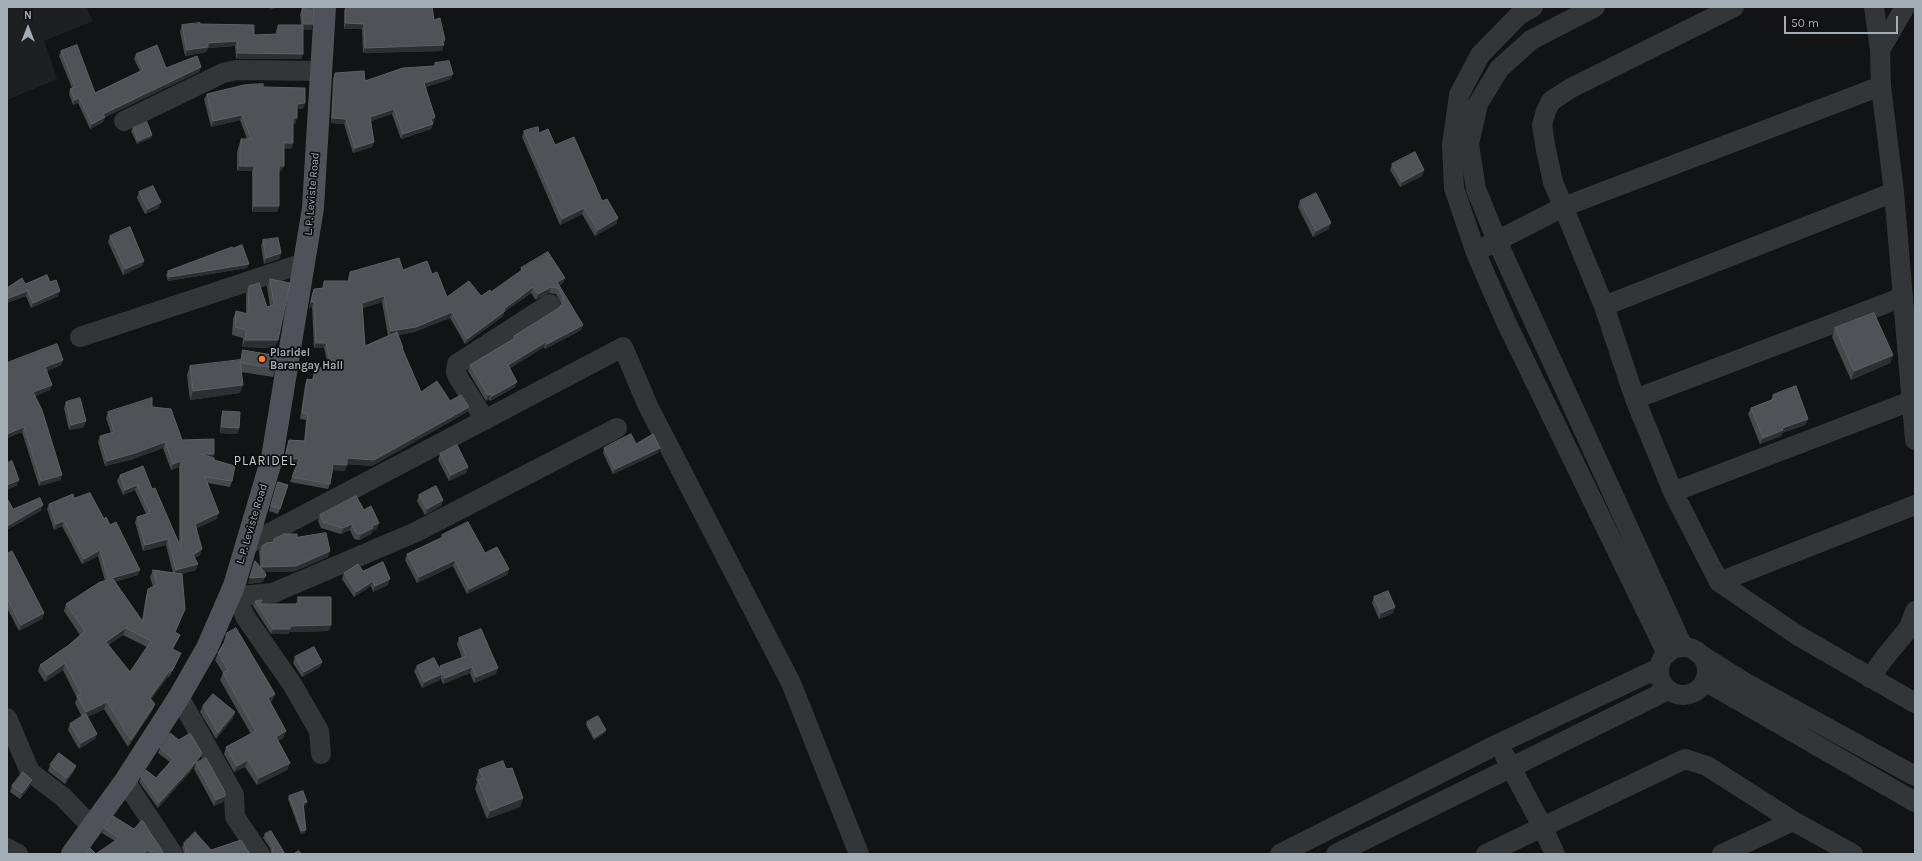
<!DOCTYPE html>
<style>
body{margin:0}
#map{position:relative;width:1922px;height:861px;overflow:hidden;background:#121314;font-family:Karla,sans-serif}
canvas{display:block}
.frame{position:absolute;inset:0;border:8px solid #a3adb6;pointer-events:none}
.north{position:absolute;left:8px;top:8px;width:40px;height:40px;-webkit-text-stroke:3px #0d0e0f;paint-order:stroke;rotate:0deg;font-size:11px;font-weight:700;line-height:16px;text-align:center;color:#a3adb6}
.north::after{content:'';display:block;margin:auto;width:14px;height:18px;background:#a3adb6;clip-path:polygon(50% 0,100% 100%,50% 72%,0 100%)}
.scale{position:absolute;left:1784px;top:16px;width:114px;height:18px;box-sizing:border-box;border:2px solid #a3adb6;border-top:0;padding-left:5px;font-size:12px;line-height:14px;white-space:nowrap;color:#a3adb6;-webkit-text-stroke:3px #0d0e0f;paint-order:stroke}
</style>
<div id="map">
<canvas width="1922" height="861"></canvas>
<div class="frame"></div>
<div class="north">N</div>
<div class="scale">50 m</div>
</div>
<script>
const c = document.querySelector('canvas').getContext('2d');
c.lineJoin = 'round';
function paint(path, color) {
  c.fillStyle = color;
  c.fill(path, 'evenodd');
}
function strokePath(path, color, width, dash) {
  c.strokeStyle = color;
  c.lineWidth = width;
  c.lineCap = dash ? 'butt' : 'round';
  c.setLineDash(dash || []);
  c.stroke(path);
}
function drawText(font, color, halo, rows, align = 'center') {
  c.font = font + ' Karla,sans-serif';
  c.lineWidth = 3.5;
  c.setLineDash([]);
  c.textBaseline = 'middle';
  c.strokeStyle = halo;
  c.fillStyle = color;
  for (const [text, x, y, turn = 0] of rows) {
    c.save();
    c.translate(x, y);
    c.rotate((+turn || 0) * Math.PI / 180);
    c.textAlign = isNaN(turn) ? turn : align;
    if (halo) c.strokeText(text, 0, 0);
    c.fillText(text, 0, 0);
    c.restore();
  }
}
const built = new Path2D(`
 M11,7h75l7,14 -49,20 13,38 -50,21v-91z`);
const minor = new Path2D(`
 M1533,7l-14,8 -39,40 -21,40 -7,50 2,43 22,65 30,69 161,332
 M1595,7l-64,33 -32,29 -21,35 -9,40 7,45 21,52 186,406
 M1734,7l-163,81 -20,13 -5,10 -4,14 4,25 7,32 51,124 31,93 38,93 46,90 78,53 118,68
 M1874,7l6,43 1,36 13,106 21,248
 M1880,50l25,-43
 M124,121l99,-48 14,-3 84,1
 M1485,247l78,-40 318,-121
 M1604,306l290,-114
 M80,337l224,-74
 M1635,399l268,-102
 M485,420l-27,-43 -2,-5 1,-8 93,-60
 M1673,492l238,-91
 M245,546l378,-199 25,59 143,277 68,171
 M1719,582l196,-77
 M230,597l43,-4 143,-61 201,-104
 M236,597l10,21 46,66 27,47 2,23
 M1659 671a24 24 0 1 1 48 0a24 24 0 1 1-48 0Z
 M1698,653l46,29 171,94
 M1870,678l15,-21 24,-29 6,-17
 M1705,681l210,121
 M179,697l55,98 1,22 25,37
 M7,718l23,54 33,25 28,29
 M1505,756l37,70 13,28
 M125,781l48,73
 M7,848l11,6
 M1280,854l218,-110 161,-76
 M1336,854l332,-164
 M1486,854l199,-95 22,7 86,55 60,33
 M1722,854l71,-33`);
const major = new Path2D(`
 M72,854l53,-73 54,-84 28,-49 27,-62 38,-128 41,-250 12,-201`);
const wall = new Path2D(`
 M346,7h86l2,13 11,20 -3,11 -79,2 -1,-24h-18v-18z
 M302,9l11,15 -2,6h-8v24l-2,5h-65l-1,-13 -27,2 -2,4 -21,4 -5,-25 2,-6 18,-1 54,11 22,-1v-3l2,-6h23l-1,-11z
 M61,51l34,42 45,-22 -6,-12 2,-5 30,14 35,-1 -2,5 -94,45 -2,5 -13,7 -12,-26 -5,2 -4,-11 1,-5 2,-1 -13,-32z
 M435,63l16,16 -25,8 8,35 -2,1 1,1 -2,5 -30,10 -9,-25 -21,7 3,21 -2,5 -19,6 -9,-29 -13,-1 2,-45 2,-5 30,8 69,-15z
 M263,87l40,22h-6v9l-2,6h-2v19l-2,6h-7v17l-3,5h-2v35l-2,6h-25v-41h-15v-19l2,-7 2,-6h6l-7,-19 -29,7 -7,-28 3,-5z
 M133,128l19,7 -1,3 -14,6 -6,-13z
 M524,131l15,2 16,12 47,56 16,17 -2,6 -21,12 -13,-22 -22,11 -38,-88z
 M1392,164l32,6 -2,6 -22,11 -10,-17z
 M139,192l20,16 -14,6 -8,-16z
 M1300,201l29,28 -16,8 -15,-30z
 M110,236l34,25 -2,5 -19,9 -15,-33z
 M263,240l18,13 -2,6 -15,5 -3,-18z
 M233,248l14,20 -79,13 -2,-6 2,-4z
 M521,268l42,15 -4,3 22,44 -36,19 -1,-2 -34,21 5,19 -25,14 -1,-2 -3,2 -18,-30 2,-6 43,-26 1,-3 45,-28 2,-3v-2l-5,-9 -7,-1 -13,7 -5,-7 -27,19 -1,4 -38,28 -15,-26 -36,14 -16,3 5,13 -1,1 19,43 48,15 -2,5 -95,54 -25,-2 -2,7 -12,-1 -3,14 -2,5 -38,-7 7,-17 -14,-1 4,-18 2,-6 15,1 2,-21 -6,-1 5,-34 2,-6 5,1 2,-8 2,-5 13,2 -5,-21h-10l-2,-41 -3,1 3,-14 2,-5 8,-1 2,-7h24v-3l2,-6 53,-2 29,4 15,23 34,-1 10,-4 30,-21zM382,302l6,34 -23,10 -3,-38z
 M270,279l20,4 -15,65 -33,-1 1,-9 -11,-3 1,-16 3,-8 10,3v-20l3,-8 18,21 3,-1 -3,-19z
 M50,282l8,14 -27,12 -5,-12 -19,7 18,-19z
 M1835,328l58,27 -3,8 -39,17 -19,-43z
 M243,350l33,18 -3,9 -32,-5 -1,21 -50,7 -3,-25 3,-9 50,-5z
 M63,360l-2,5 -14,6 3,19 -15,6 26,84 -22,6 -17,-54 -15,6v-75z
 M1773,395l35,24 -3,6 -23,8 -1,3 -21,8 -12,-30 3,-6 20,-8z
 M66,402l18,25 -15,3 -5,-22z
 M152,407l30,33 32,14 -2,4 2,2 18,21 -2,6 -22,-4 9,36 -21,9 4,27 -6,3 2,12 -15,4 4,35 -10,23 5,3 -7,14 5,11 -9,17h-1l-17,22 4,5 -3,7 -24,36 -24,-38 -17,8 10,17 -2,5 -16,10 -11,-19 2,-6 12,-7 -7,-14 2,-5 -14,-28 -18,12 -7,-11 2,-6 29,-20 11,-10 -16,-24 2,-7 39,-23 -7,-25 -16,8 -20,-38 -8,4 -7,-21 2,-5 25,-6 30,21 34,56 -24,7 28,38 4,-24 2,-7 5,-2 -3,-10 3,-7 20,3 -7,-28 -23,6 -8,-29 2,-5 9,-3 -11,-24 -12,5 -6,-14 3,-6 32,14 27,54v-76l-8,3 -8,-22 -30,11 -28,7 -7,-24 2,-6 11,-3 -5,-15 2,-6zM123,635l24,12 -17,25 -22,-27z
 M223,411l16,17 -2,6 -17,-1 1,-16z
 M636,444l22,9 -45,21 -10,-21 1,-5z
 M440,454l28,13 -2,6 -17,8 -11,-21z
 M278,482l10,3 -10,29 -9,-3z
 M419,495l24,5 -2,6 -16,9 -8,-14z
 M364,510l13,19 -5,2 -1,3 -12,6 -5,-1 -4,-9 -9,4 -20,-6 -3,-7 2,-6z
 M442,535l43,18 24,16 -2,6 -40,19 -14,-28 -36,17 -12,-23 2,-6 34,-16z
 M297,537l31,20 -35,15h-28l-2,10 -15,2 7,-23 5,6 -1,-16 3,-5 11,-4 1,-3z
 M7,554l37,59 -2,6 -23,12 -12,-23z
 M344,573l44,12 -15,7 -2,-6 -17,11 -12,-18z
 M298,597l31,34 -40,1 -1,2h-17l-18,-28 2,-5 7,-1 -2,4h36z
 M1374,597l21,10 -2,6 -14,6 -7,-16z
 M226,634l49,60 -3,7 -2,1 16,29 -3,7 -5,3 12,22 -3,7 -30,15 -12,-18 -11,5 -10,-18 2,-7 25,-13 -31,-54 3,-7 -8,-13 3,-7 6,-11v-1z
 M459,638l37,36 -22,9 -4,-10 -27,11 -3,-7v3l-18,8 -8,-17 3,-5 22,3 1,-3 22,-8 -5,-14z
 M295,657l27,5 -2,5 -18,10 -9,-14z
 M203,706l30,12 -17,21 -16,-27z
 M587,722l18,11 -11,7 -8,-15z
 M179,740l23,13 -2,5 -4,5 29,33 -2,6 -9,4 -20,-37 1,-5 -5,8 -32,36 -19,-26 2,-5 15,1 14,-16 -12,-9 2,-5z
 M50,765l24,6 -9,13 -17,-13z
 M506,769l17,29 -3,9 -33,12 -12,-30 2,-7 -1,-3 3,-9z
 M12,786h18l-10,13 -10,-7z
 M289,796l17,9 -2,1 1,27 -4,1 -13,-35z
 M104,828l58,26h-77h11l19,-13 -13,-8z
 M265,834l20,20h-14l-1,-6 -7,-10z
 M184,843l27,7 39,4h-66l-2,-7z`);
const shadedWall = new Path2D(`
 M270,7h10l-11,3z
 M346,23l18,1 -2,5h-18z
 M303,24h10l-2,6h-10z
 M445,40l-3,11 -79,2 2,-5z
 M237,41l-2,5 -27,2 -2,4 -21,4 2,-6 21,-7z
 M238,53l65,1 -2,5h-65z
 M201,67l-2,5 -97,47 1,-5z
 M453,74l-2,5 -29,9 2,-5z
 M79,98l-1,5 -5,2 2,-5z
 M305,103l-2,6h-8l2,-5z
 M394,109l-2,5 -24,8 2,-5z
 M242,115l-2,5 -29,7 2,-6z
 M105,117l-2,5 -13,7 2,-5z
 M435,117l-1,5 -5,2 2,-5z
 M293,118h4l-2,6h-4z
 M332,118l14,1 -2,5 -13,-1z
 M433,124l-2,5 -30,10 2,-5z
 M152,135l-1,3 -14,6 1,-3z
 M374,142l-2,5 -19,6 2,-5z
 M284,143h9l-2,6h-10z
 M240,166h14l-2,5h-15z
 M279,166h5l-3,5h-4z
 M1424,170l-2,6 -22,11 2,-5z
 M161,202l-2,6 -14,6 3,-5z
 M254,206h25l-2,6h-25z
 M584,208l-2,6 -22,11 2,-6z
 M618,218l-2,6 -21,12 3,-6z
 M1331,223l-2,6 -16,8 3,-6z
 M281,253l-2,6 -15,5 2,-6z
 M144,261l-2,5 -19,9 2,-6z
 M249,264l-2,4 -79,13 1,-4z
 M565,278l-2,5 -8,5 2,-6z
 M533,287l-2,6 -27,19 -1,4 -38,28 2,-5 37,-30z
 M551,287l-2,6 -13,7 2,-6z
 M27,291l-1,5 -19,7v-4z
 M60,291l-2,5 -27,12 2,-5z
 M384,296l-2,6 -22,7 2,-6z
 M311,302h3l-2,5 -3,1z
 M452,312l-2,6 -36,14 -25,5 2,-6z
 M583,325l-2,5 -36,19 2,-5z
 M245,340h33l-3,8 -33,-1z
 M546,342l-2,5 -38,24 2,-6z
 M316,343h10l-2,5h-10z
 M1893,355l-3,8 -39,17 3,-9z
 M63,360l-2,5 -17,7 1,-5z
 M517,382l-2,5 -25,14 2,-5z
 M52,385l-2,5 -18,7 1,-5z
 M243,385l-3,8 -50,7 3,-9z
 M491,394l-2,5 -3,2 2,-6z
 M469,407l-2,5 -95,54 -27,-2 2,-6z
 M1808,419l-3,6 -23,8 -1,3 -21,8 3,-6 19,-10z
 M86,421l-2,6 -15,3 2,-5z
 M24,427l-2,5 -15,6v-4z
 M222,427l17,1 -2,6 -17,-1z
 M165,442l-2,6 -30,11 -28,7 2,-5z
 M660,448l-2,5 -45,21 2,-5z
 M201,454h13l-2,6z
 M285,458l14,1 -2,6 -14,-1z
 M181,461l-2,6 -8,3 2,-6z
 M333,464l14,1 -2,6 -14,-1z
 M468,467l-2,6 -17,8 2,-6z
 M62,475l-1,5 -22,6 2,-5z
 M19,480l-2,6 -10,4v-5z
 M137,485l-2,5 -12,5 2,-5z
 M443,500l-2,6 -16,9 2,-6z
 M43,505l-2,6 -34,19v-4z
 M219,513l-2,6 -24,11 2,-6z
 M64,521l-2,5 -8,4 2,-6z
 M379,523l-2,6 -5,2 -1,3 -12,6 2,-6 11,-8z
 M352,524l-2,6 -9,4 2,-6z
 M168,539l-2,6 -23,6 2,-6z
 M202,549l-2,6 -9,6 2,-6z
 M100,550l-2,6 -16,8 2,-5z
 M330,551l-2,6 -35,15h-33l2,-5z
 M455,560l-2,6 -36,17 2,-6z
 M198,564l-2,6 -22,6 2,-6z
 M509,569l-2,6 -40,19 2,-5z
 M140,570l-2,5 -32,9 2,-5z
 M265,577l-2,5 -15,2 2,-6z
 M390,579l-2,6 -15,7 2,-6z
 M373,581l-2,5 -17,11 2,-5z
 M1395,607l-2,6 -14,6 2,-6z
 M44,613l-2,6 -23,12 2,-6z
 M331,625l-2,6 -40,1 -1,2h-17l2,-5 17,-3z
 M126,628l-3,7 -20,14 3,-7z
 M180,635l-3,6 -7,15 2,-7z
 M322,662l-2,5 -18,10 2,-5z
 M65,663l-2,7 -18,12 3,-7z
 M472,667l-2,6 -27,11 2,-6z
 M498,668l-2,6 -22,9 2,-6z
 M170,670l-2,7 -21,28 3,-7z
 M442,674l-2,6 -18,8 2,-6z
 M275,694l-3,7 -7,4 3,-7z
 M107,702l-3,7 -21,10 3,-7z
 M155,704l-3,7 -24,36 3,-7z
 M235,712l-2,6 -17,21 2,-6z
 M606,730l-1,3 -11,7 1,-3z
 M286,731l-3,7 -10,5 3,-6z
 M97,734l-2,5 -16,10 2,-6z
 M202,753l-2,5 -10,14 -32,36 1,-5z
 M248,760l-3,7 -11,5 3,-6z
 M290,763l-3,7 -30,15 2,-7z
 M76,766l-2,5 -9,13 2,-6z
 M32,780l-2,6 -10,13 2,-6z
 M225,796l-2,6 -9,4 2,-6z
 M523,798l-3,9 -33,12 3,-8z
 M307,802l-1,3 -4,1 1,-3z
 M306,830l-1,3 -4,1 1,-3z
 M149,850l-2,4h-6z`);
const building = new Path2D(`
 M346,7h86l2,13 6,-2 5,22 -3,1 2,4 -79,3 -1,-24 -18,-1z
 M314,8l-1,16h-10l-1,-15z
 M200,23v1l54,1v10l24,-1v-9h25v29l-65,-1 -1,-12 -29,2v4l-21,3 -5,-25z
 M77,45l18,48 48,-23 -7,-16 21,-9 9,23 31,-12 4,11 -98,47 2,3 -13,7 -13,-26 -4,2 -5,-11 5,-2 -14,-36z
 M449,61l4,13 -29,9 11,34 -4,2 2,5 -30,10 -9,-25 -24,8 4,25 -19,6 -9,-29 -14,-1 3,-45 29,-2 1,10 38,-13 32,-2v-3z
 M263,84v3l42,1v15l-8,1v14h-4v25h-9v23h-5v40h-25v-40h-14v-19h1v-8h10l-9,-24 -29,6 -6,-27 37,-9z
 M147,122l5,13 -14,6 -5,-13z
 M538,127l1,6 9,-4 7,16 19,-8 28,64 5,-2 11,19 -20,12 -14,-22 -22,11 -38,-88z
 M1415,152l9,18 -22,12 -10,-18z
 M153,186l8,16 -13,7 -9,-17z
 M1316,193l15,30 -15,8 -16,-30z
 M130,227l14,34 -19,8 -15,-33z
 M278,238l3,15 -15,5 -3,-18z
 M242,245l7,19 -80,13 -1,-6 64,-24 1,1z
 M548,252l17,26 -8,4 26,43 -36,19 -1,-2 -38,23 9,17 -25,14 -1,-2 -3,1 -18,-30 45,-27 -1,-2 45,-28 3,-5 1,-6 -5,-9 -7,-1 -13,7 -5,-7 -29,22 1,2 -38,28 -15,-27 -36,15 -25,4 -7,-35 -22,7 3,43 32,-14 6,16h-1l19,44 16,-11 13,20 11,-6 8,12 -95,53 -27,-2v7l-14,-1 -3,20 -38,-7 7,-18 -14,-1 4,-18 16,1 3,-27 -6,-1 5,-34 6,1 3,-13 16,3 -6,-27h-10l-2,-41h-3l3,-13 10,-1v-7h26v-9l49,-14 4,12 24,-9 5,13 5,-2 10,25 22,-16 12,15 9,-6 1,2 31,-22 -1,-2z
 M47,275l3,7 6,-2 4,11 -27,12 -6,-14v2l-20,8v-11l15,-10 3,6z
 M270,279l20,4 -12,57h-33l1,-10 -11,-3 1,-16 12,3 1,-28 10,-3 8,24 7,-2z
 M1874,313l19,42 -39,16 -19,-43z
 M57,344l6,16 -18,7 7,18 -19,7 9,18 20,65 -21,6 -17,-54 -17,7v-71z
 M243,350l35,6 -2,12 -35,-5z
 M240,360l3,25 -50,6 -3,-25z
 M1796,386l12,33 -26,9 1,2 -20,8 -12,-30 23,-9 -1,-4z
 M80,398l6,23 -15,4 -5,-23z
 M152,398v9l19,2 11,31 32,-1v15h-13l13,4v2l21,6 -3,15 -27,-4 14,36 -24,11 7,25 -9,6 5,9 -22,6 -8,-31 -23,6 -8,-28 13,-4 -13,-28 -12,5 -5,-15 23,-9 9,23 3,-1 26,60v-87l-8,3 -8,-22 -30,11 -28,8 -7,-25 14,-4 -6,-20z
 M223,411l17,1 -1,16 -17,-1z
 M631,434l5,10 17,-10 7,14 -45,21 -11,-21z
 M457,445l11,22 -17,8 -11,-21z
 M12,461l7,19 -12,5v-22z
 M278,482l10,3 -8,24 -9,-3z
 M436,486l7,14 -16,9 -8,-14z
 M90,493l14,26 2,-2 4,8 6,-3 24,48 -32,9 -8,-29 -16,9 -20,-38 -8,3 -7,-20 24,-10 1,4z
 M356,496l8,14 7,-4 8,17 -7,3 1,2 -12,6 -5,-1 -4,-9 -9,4 -20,-6 -3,-7z
 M40,498l3,7 -36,21v-26h1l5,9z
 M468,522l17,31 12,-6 12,22 -40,20 -14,-29 -36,17 -12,-23 36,-17 -1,-2z
 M326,533l4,18 -34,15 -34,1v-21l5,-3 7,-1v-3l10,-5h13v3z
 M12,551l32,62 -23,12 -14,-27v-44z
 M255,561l11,13 -1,3 -15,1z
 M383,562l7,17 -15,7 -2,-5 -17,11 -12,-19 14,-9 5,7z
 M153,570l29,4 3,35 -10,23 5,3 -8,14 9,4 -9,18 -2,-1 -20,28 5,6 -24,36 -24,-38 -21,10 -9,-16 4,-2 -16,-31 -17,12 -8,-10 29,-20 16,-14 -19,-27 34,-22 13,-3 30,43 5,-33 9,-4zM126,628l25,13 -21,31 -24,-30z
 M1388,591l7,16 -14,6 -7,-16z
 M298,597h33v28l-41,1v3h-17l-18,-28 7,-1 -2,4h39z
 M236,628l39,66 -7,4 18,33 -10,6 14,26 -31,15 -11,-18 -11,6 -11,-19 30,-16 -33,-58 5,-3 -10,-17 9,-15 -1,-4z
 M481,629l17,39 -22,9 -4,-10 -27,11 -5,-12 26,-10 -7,-18z
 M314,647l8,15 -18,10 -9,-15z
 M434,658l8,16 -18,8 -7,-16z
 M213,694l22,18 -17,21 -15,-27z
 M86,714l11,20 -16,9 -11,-19z
 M598,716l8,14 -11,7 -8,-15z
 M170,733l9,7 11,-7 12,20 -11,15 -32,35 -18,-26 5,-7 10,8 17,-19 -13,-11z
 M59,753l17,13 -9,12 -17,-13z
 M206,758l19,34v4l-9,4 -20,-37z
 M503,761l3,8 6,-1 11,30 -33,13 -12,-31 5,-2 -4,-8z
 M23,772l9,8 -10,13 -10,-7z
 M303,791l4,11 -4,1 3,27 -4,1 -13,-35z
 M113,816l21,13 8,-9 21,32 -2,2h-5l-3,-3 -2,1 -2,-2 -8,4h-56l5,-6 6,6 23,-16 -15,-10z
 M271,831l14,23h-13l1,-5 -2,-5 -6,-10z
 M195,832l16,18 30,-10 9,14h-65l1,-5 -2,-6z
 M299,851l2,3h-7z`);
const markers = [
 [262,359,4,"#fe7d21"]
];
const streetNames = [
 ["L. P. Leviste Road",312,194,-85],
 ["L. P. Leviste Road",252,524,-73]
];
const poiNames = [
 ["Plaridel",270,353],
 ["Barangay Hall",270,366]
];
const quarterNames = [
 ["PLARIDEL",265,461]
];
paint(built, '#1e1f21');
strokePath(minor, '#333639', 20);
strokePath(major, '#4f5359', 22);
paint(wall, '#45494c');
paint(shadedWall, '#2c2f31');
paint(building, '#4f5357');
strokePath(building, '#5c6166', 1);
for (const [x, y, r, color] of markers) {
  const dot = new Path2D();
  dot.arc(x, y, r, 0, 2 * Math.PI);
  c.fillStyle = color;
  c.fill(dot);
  strokePath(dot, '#0d0e0f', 1.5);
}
drawText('11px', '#a3adb6', '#0d0e0f', streetNames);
drawText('bold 11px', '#a3adb6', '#0d0e0f', poiNames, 'left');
c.letterSpacing = '1px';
drawText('13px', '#c4cbd1', '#0d0e0f', quarterNames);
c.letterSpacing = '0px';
</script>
